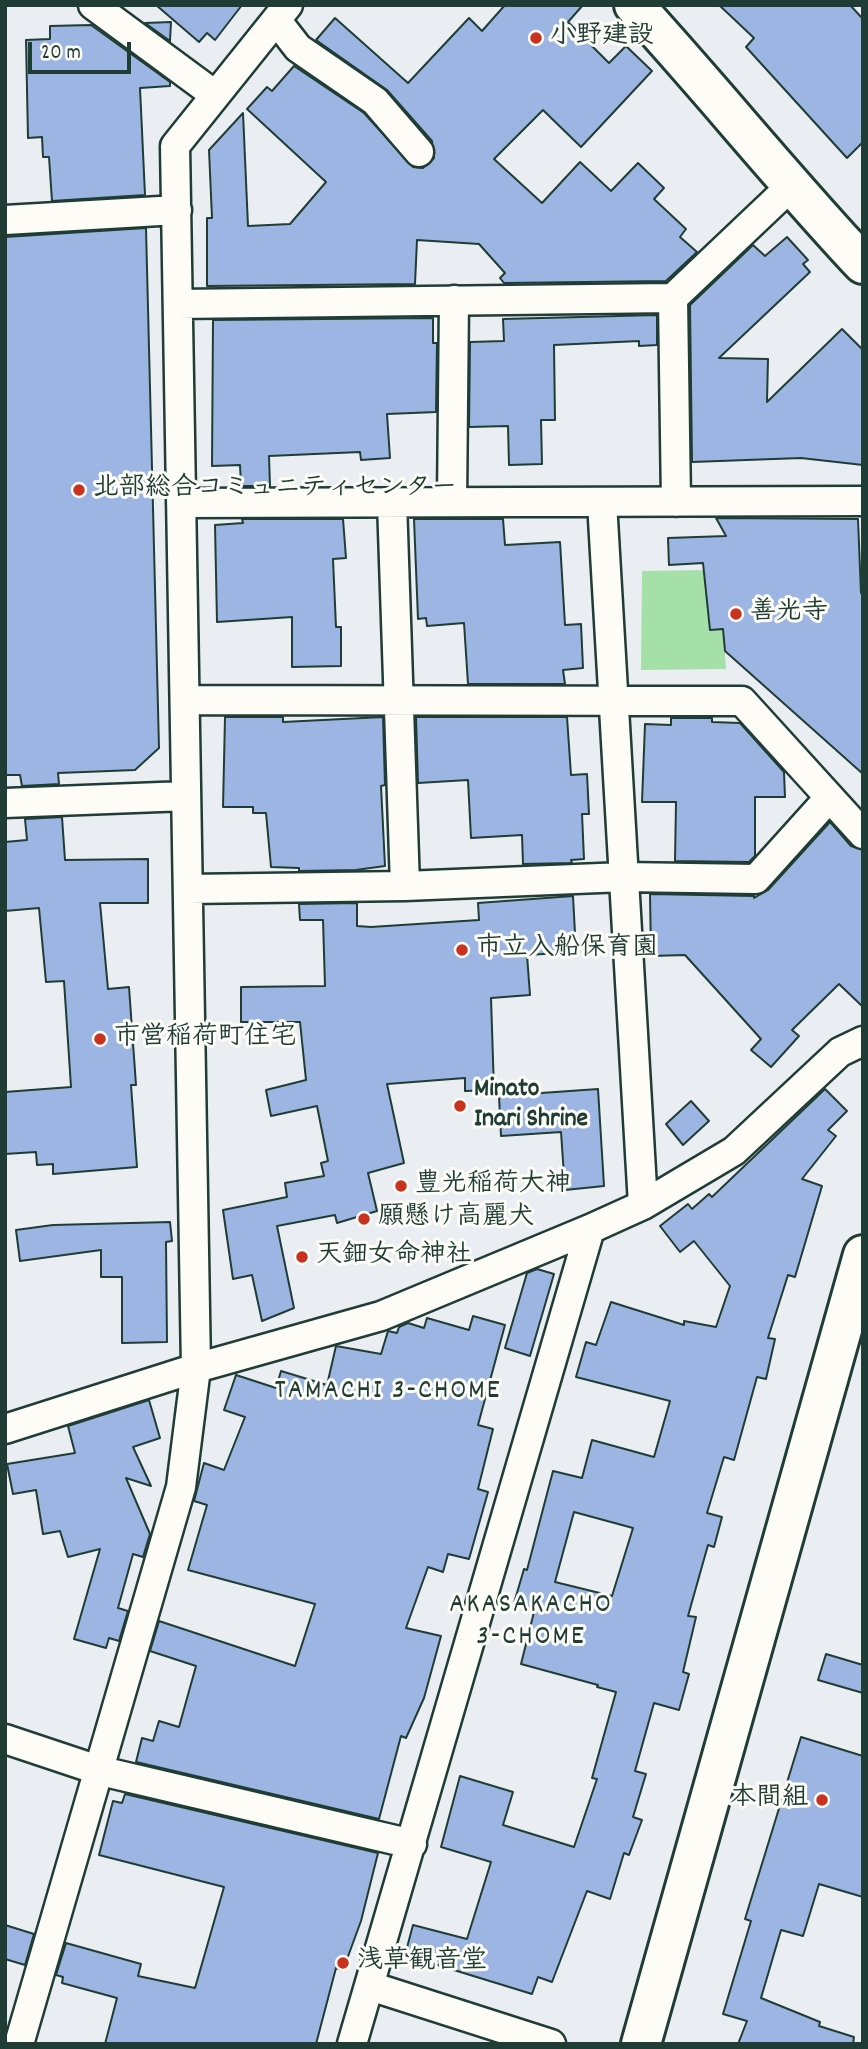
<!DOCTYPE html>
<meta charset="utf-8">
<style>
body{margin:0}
#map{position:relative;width:868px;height:2049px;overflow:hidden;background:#eaeef3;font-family:Dekko,sans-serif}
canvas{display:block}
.frame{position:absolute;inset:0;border:7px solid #1f3d34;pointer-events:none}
.scale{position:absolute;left:28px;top:42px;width:103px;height:32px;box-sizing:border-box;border:4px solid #1f3d34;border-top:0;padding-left:9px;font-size:21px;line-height:24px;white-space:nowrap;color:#1f3d34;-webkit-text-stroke:5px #fdfcf7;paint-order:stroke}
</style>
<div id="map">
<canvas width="868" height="2049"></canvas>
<div class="frame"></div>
<div class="scale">20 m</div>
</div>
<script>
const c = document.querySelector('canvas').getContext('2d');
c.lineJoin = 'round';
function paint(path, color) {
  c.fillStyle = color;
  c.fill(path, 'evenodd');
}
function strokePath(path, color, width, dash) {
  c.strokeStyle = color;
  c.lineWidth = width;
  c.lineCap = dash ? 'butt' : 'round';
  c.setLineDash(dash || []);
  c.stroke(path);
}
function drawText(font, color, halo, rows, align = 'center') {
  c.font = font + ' Dekko,"Klee One",sans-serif';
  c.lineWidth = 6;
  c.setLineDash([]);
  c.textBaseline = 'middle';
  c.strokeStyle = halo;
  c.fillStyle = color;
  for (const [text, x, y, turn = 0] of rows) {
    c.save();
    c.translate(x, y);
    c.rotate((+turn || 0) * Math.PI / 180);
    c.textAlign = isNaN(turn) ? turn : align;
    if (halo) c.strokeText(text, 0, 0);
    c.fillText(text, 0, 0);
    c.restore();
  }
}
const green = new Path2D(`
 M711,570l-4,30 3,30 13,-1 3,40 -85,1 1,-99z`);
const building = new Path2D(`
 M156,5h86l-27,35 -8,-7 -8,9z
 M505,5h78l-15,17 41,41 17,-17 26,25 -71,76 -38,-37 -49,49 48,44 38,-41 31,29 27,-28 26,25 -10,11 32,30 -6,8 17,15 -31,29 -162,2 -4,-5 5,-5 -26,-29 -62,-4 -2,44 -208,2v-68h5l-3,-68 34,-37 5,113 42,-2 36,-42 -79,-73 20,-22 5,4 22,-25 70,47 49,54 10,1 11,-10 -2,-17 -45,-51 -71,-50 19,-22 73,65 61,-65 13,13z
 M719,5h131l13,14v123l-16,16 -101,-111 8,-9z
 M171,22l-1,19 -25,-18z
 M91,25l79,57v4l-30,2 5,107 -93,6 -3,-44h-6l-1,-20 -14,1 -2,-98 24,-1v-13z
 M146,228l13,520 -24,22 -77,3 1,11 -37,2 -2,-11h-15v-538z
 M787,237l21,23 -5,4 7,8 -91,86 49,1 -1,43 75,-73 21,21v115l-62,-7 -109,4 -2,-157 63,-60 12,11z
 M657,315v30l-18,1v-5l-85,4 1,75h-14l1,44 -33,1 -1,-39 -39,1 1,-85 34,-1 -1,-22z
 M433,318v25h4l-1,69 -49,2 3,44 -29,2 -1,-8 -91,4 1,30h-29l-1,-21 -28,1 1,-146z
 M716,518l142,1 3,74 2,-2v183l-138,-123 -2,-22 -13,1 -7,-67 -34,2 -1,-27 58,-2z
 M242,519h101l3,39 -13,1 3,68h5v39l-49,1v-50l-75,5 -2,-97 28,-2z
 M414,519h89l2,26 55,-3 5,83 16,-1 2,44 -20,2 2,14h-97l-4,-61 -37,3 -1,-8 -8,1z
 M225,717h58v5l100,-5 2,68 -4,1 4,80 -29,4 -57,1v-3l-28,-1 -5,-54h-13v-6h-30z
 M416,717h151l4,58 16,-1 2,40h-7l2,45 -13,1 1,3 -49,1 -1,-29 -51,3 -3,-58 -50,3z
 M671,718h41v4l28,1 44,49 1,25h-30v59l-6,6 -74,-1 1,-59h-34l3,-78 26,1z
 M62,817l3,43 83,-1v44h-48l8,86 21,-2 7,98h-5l6,82 -84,7v-10l-16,1 -1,-13 -31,2v-62l66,-5 -7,-106 -18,1 -7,-74 -34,3v-69l22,-2 -2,-21z
 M830,822l21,24 12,4v157l-24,-23 -47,46 7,6 -28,31 -20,-17 10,-11 -76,-84 -34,1 -1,-62 104,2v2l14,-8z
 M573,896l3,56 -49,3 3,40 -39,3 3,92 -29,1v-13l-78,6 17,79 -36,10 9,38 -40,12 -2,-8 -58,11 17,82 -32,13 -10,-46 -19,4 -10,-69 64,-13 -2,-14 39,-7 -3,-13 7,-2 -11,-55 -46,10 -5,-26 40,-10 -6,-58h-59v-35l84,-1 -2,-66h-23l-1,-16 58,-1v23l14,1 108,-7 -1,-17z
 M598,1089l6,97 -39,4 -4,-58 -60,4 -2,-40z
 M825,1089l22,22 -19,19 8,6 -34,43 20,7 -27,91 -7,-2 -20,63 7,1 -9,40 -9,-2 -23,83 -10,-3 -17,56 15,4 -8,30 -6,-2 -20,71 8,1 -13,55 6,2 -10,36 -25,-7 -19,68 11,3 -13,43 9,3 -13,35 -5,-2 -14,46 -23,-8 -35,91 -14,-5 -6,17 -127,-39 8,-30 54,14 24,-77 -50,-15 19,-71 53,16 -10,33 71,22 23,-68 -5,-1 24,-86 -19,-5 1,-2 -77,-21 14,-56 -21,-5 10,-34 3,1 26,-99 29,7 10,-38 62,17 16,-56 -94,-24 10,-35 10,3 15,-43 73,23v-4l32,6 14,-41 -36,-45 -14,11 -20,-26 28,-22 4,5 17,-15 3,3zM574,1512l59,16 -21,68 -57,-14z
 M691,1101l18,20 -26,24 -17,-21z
 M170,1222l2,19 -6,1 1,100 -45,1v-66h-21v-27l-81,11 -4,-31 37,-5z
 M537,1269l17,5 -24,82 -25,-8 22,-75z
 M473,1316l32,9 -27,100 15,4 -15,60 10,3 -19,67 -21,-5 -5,18 -15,-5 -22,61 35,8 -17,62 -18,40 -5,-2 -22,83 -243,-57 6,-24 11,3 6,-20 20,6 17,-61 -46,-15 9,-30 136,45 20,-62 -127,-34 19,-65 -13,-4 10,-38 20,7 21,-53 -21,-7 12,-35 40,13 5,-17 46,14 9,-39 45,8 7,-23 9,2 2,-6 9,-4 16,5 3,-10 42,12z
 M149,1400l11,38 -27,9 18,39 -25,-8 24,56 -7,23 -10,-3 -15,54 10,3 -9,30 -10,-3 -3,10 -32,-9 26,-90 -32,8 -8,-26 -17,3 -7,-44 -23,4 -6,-30 68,-11 -7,-27z
 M826,1654l37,11v28l-45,-13z
 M801,1737l62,19v141l-44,-13 -16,52 -22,-6 -20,68 59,24 -1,4 35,11 -1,7h-115l9,-23 -24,-7 28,-93 -6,-2z
 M125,1794l253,59 -17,68 -18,49 -7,-2 -20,76h-211l12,-46 -55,-15 1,-6 -7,-2 10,-32 75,21 -3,12 57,12 29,-101 -125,-32 14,-54 9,2z
 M5,1925l29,9 -9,31 -20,-6z`);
const street = new Path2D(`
 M93,5l122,90
 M277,21l21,27 77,53 44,51
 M5,220l172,-10
 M673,298l3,204
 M178,304l495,-6 117,-111
 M392,502l13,384
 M452,502l2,-202
 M602,502l41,703
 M181,503l682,-2
 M185,700l557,1 121,133
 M5,803l181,-7
 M188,889l217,-3 219,-9 132,2 73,-81
 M5,1429l191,-61 185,-52 209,-87 53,-24 91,-54 106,-99 23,-11
 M5,1739l96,32 311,73
 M370,1986l181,58
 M19,2044l162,-557 15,-119 -21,-1222 113,-141
 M352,2044l238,-815`);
const secondary = new Path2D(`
 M634,5c78,85 150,175 229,259
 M641,2044l222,-789`);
const markers = [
 [536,38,7,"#c8321e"],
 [79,490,7,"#c8321e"],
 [736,614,7,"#c8321e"],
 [462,950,7,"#c8321e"],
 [100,1039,7,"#c8321e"],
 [460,1106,7,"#c8321e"],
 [401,1186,7,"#c8321e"],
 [364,1219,7,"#c8321e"],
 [302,1257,7,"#c8321e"],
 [822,1800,7,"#c8321e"],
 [343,1963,7,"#c8321e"]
];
const poiNames = [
 ["小野建設",550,38],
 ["北部総合コミュニティセンター",93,490],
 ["善光寺",750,614],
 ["市立入船保育園",476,950],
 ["市営稲荷町住宅",114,1039],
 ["Minato",474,1091],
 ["Inari Shrine",474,1121],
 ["豊光稲荷大神",415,1186],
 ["願懸け高麗犬",378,1219],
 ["天鈿女命神社",316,1257],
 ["本間組",808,1800,"right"],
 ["浅草観音堂",357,1963]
];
const neighbourhoodNames = [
 ["TAMACHI 3-CHOME",388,1393],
 ["AKASAKACHO",531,1607],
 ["3-CHOME",531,1639]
];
paint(green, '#a4e0a7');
paint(building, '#9db5e2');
strokePath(building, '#1f3d34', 2);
strokePath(street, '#1f3d34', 33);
strokePath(secondary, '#1f3d34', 44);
strokePath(street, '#fdfcf7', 28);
strokePath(secondary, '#fdfcf7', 38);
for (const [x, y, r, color] of markers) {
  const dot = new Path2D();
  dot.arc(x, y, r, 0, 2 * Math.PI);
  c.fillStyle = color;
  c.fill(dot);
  strokePath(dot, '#fdfcf7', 2.5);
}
drawText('bold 26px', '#1f3d34', '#fdfcf7', poiNames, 'left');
c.letterSpacing = '2px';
drawText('28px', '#1f3d34', '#fdfcf7', neighbourhoodNames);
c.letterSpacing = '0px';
</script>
